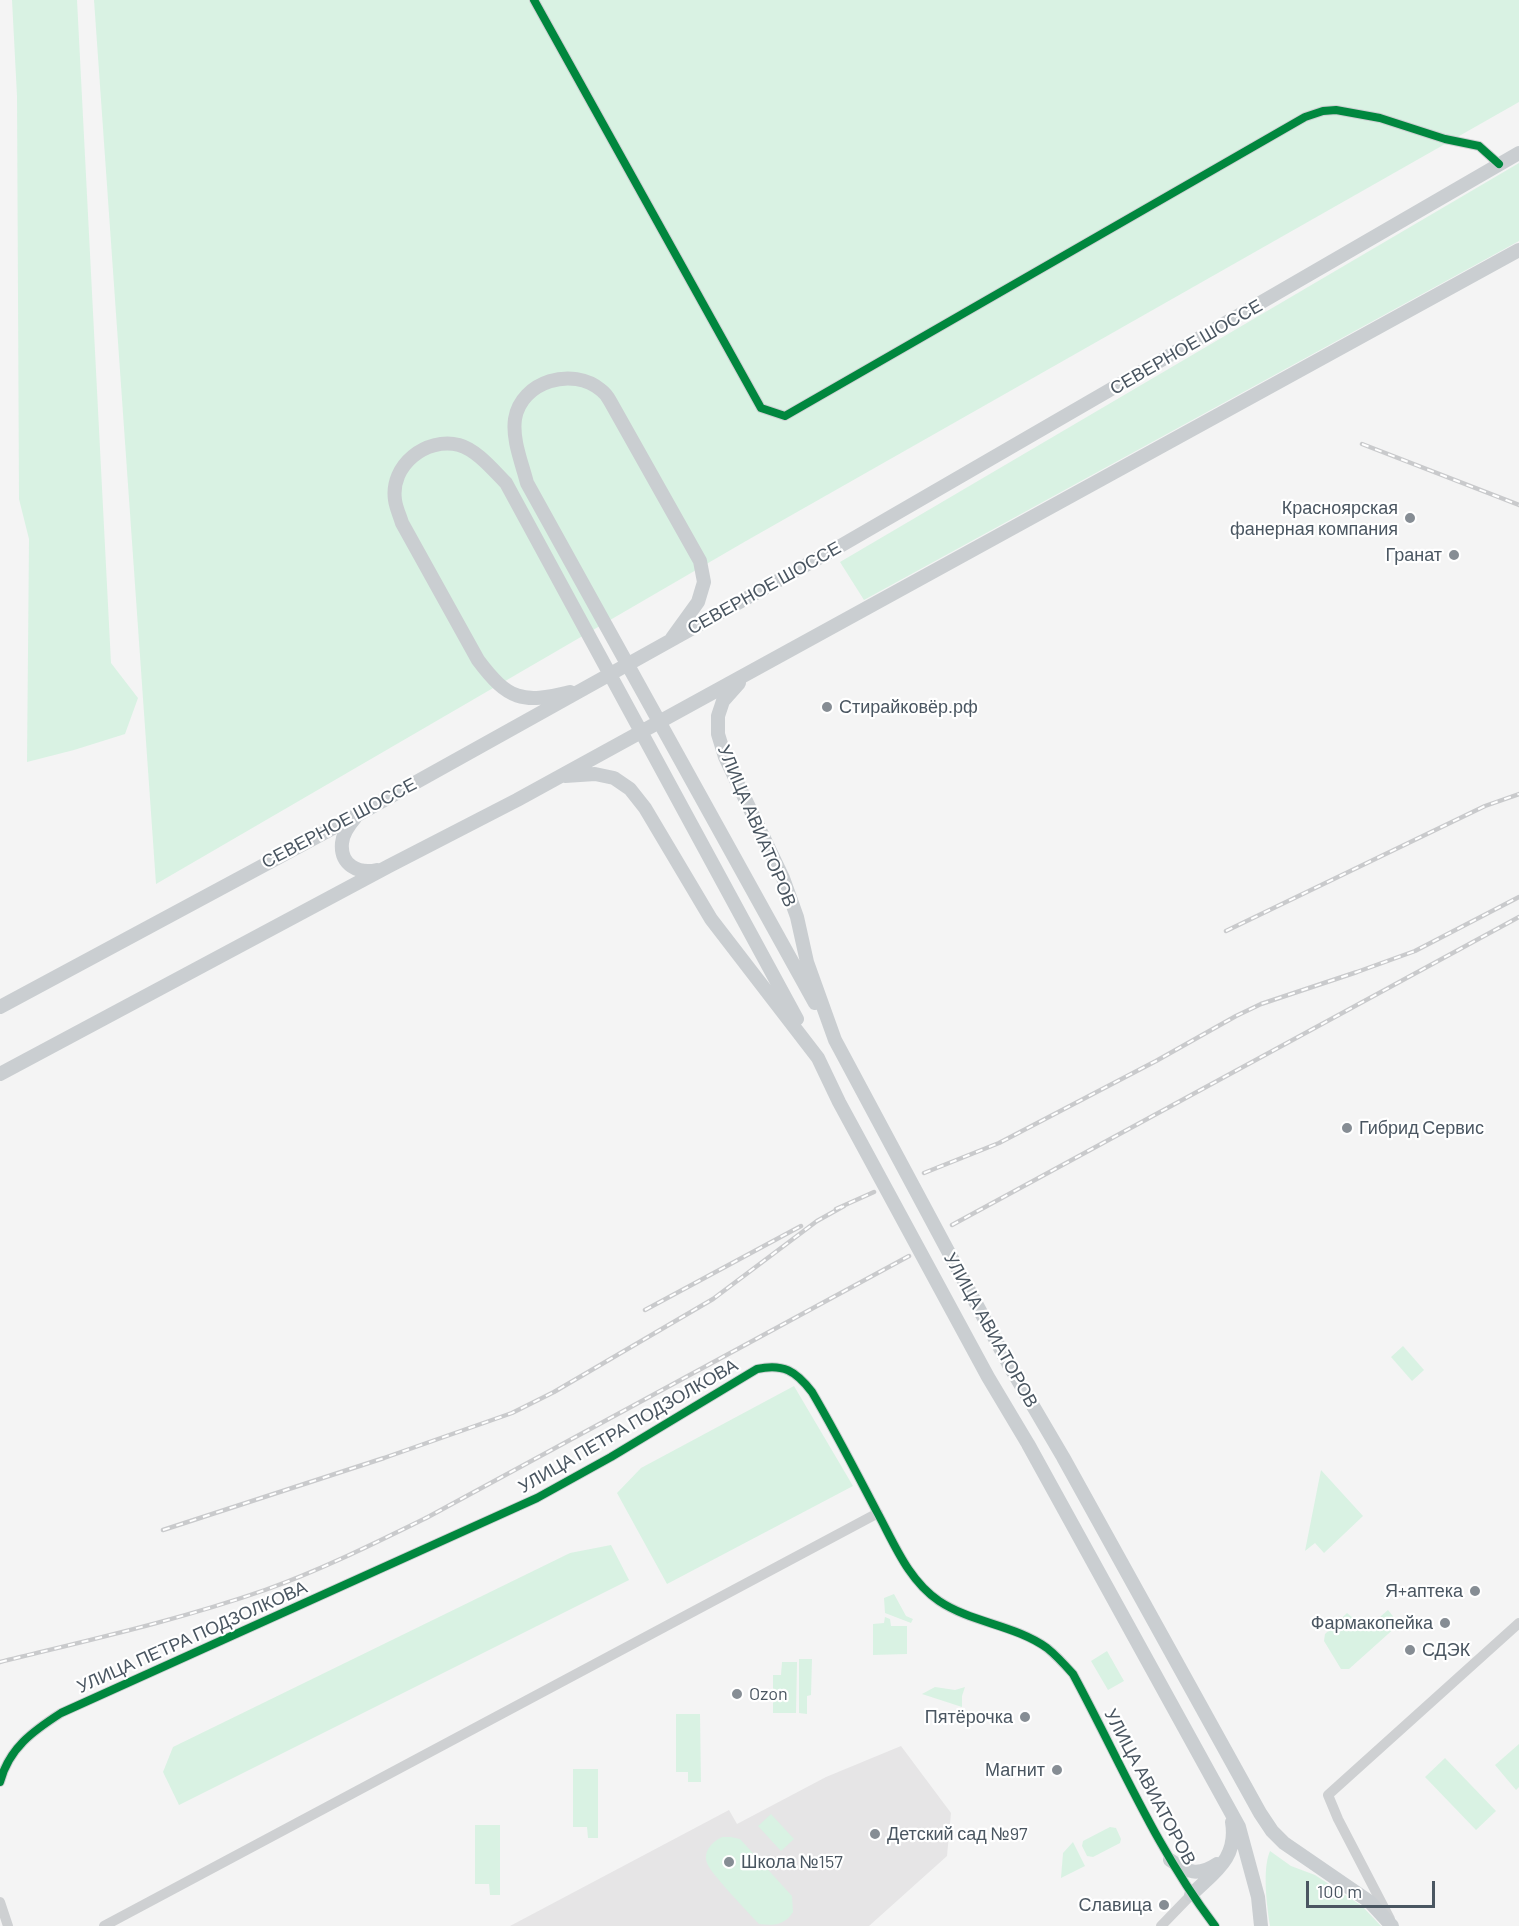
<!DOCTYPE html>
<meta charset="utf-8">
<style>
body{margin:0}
#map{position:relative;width:1519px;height:1926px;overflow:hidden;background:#f4f4f4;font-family:Barlow,sans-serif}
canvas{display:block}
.scale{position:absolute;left:1306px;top:1881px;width:129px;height:27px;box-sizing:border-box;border:3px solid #4a5661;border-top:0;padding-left:8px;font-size:18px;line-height:21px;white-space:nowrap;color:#4a5661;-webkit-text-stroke:4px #fff;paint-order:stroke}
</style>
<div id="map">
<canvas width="1519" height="1926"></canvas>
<div class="scale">100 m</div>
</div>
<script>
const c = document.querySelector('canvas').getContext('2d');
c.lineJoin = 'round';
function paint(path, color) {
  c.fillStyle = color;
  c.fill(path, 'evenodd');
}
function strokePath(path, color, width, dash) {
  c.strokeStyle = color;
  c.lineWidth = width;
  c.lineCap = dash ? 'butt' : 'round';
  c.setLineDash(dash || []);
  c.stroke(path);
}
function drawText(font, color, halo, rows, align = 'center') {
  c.font = font + ' Barlow,sans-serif';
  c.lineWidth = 4.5;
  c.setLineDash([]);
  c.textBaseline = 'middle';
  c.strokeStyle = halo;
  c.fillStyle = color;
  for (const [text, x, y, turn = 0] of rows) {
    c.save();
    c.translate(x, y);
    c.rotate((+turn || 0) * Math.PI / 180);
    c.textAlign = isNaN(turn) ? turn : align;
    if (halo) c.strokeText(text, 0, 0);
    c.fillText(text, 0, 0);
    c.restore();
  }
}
const education = new Path2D(`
 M901,1746l50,67 -4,43 -78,70h-359l219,-116 8,14 89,-47z`);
const green = new Path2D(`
 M12,0h65l34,663 27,35 -13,36 -51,16 -47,12 2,-223 -10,-40 -2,-403z
 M94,0h1425v102l-773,439 -590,343z
 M1519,163v78l-655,359 -24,-38z
 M1403,1346l21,24 -12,11 -21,-24z
 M794,1386l59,100 -186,98 -50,-91 24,-25z
 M1321,1470l42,46 -39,37 -9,-10 -10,8z
 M611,1545l18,35 -450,225 -16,-33 10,-25 397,-194z
 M894,1594l12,22 7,3 -2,4 -26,-10 -1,-15z
 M1388,1610l8,10 1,6 -48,43h-8l-17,-28 1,-7 22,-21 19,16z
 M885,1617l5,2 1,7h16v28l-34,1v-31l11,-1z
 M1107,1651l17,30 -16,9 -17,-29z
 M799,1659h13l-1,36 -4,1v18l-8,-1z
 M782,1662h15l-1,51h-23v-38h8z
 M935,1687l20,3 10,-3 -3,9v11l-40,-13z
 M676,1714h24l1,68h-13v-10h-12z
 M1519,1744v43l-3,3 -21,-25z
 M1445,1758l51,53 -20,19 -51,-53z
 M573,1769h25v69h-10l-1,-11h-14z
 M771,1814l23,25 -13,12 -23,-25z
 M475,1825h25v70h-10l-1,-11h-14z
 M1110,1827l6,1 5,11 -1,4 -27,14 -6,-1 -5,-10 1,-5z
 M722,1837h9l9,2 52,57 1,16c-8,13 -19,14 -34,12 -10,-11 -49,-51 -52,-61 -4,-12 5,-21 15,-26z
 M1073,1842l12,24 -24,12 2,-25z
 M1270,1851l21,15 24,9 47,31 19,20h-111c-3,-21 -8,-56 0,-75z`);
const minor = new Path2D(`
 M534,0l227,408 24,8 520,-299 18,-6 13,-1 44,8 65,21 34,7 20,18
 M0,1782c9,-34 33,-51 61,-69l476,-215 74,-41 146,-88c26,-6 39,2 55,23 23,39 44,80 65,120 17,31 31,68 62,89 33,22 76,24 108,47 10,8 18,17 26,26 46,85 83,175 142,252
 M0,1902l8,24
 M1390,1919l-52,-100 -10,-24 191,-172
 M104,1926l774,-413
 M1161,1926l30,-31`);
const major = new Path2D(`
 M672,638l26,-36 6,-20 -4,-21 -90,-160c-2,-4 -5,-8 -9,-11 -28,-24 -80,-9 -86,29 -3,21 7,44 12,64l288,520
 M739,683l-16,18 -5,15v18l7,23 58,121 14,39 10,45 28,78 174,325 54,92 197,356 12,18 12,12 86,59 22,24
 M570,692c-48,12 -62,8 -92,-32l-76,-137c-2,-7 -6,-15 -7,-23 -5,-35 31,-63 64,-55 18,5 34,25 47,38l291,536
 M565,776l30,-2 19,4 16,11 15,19 66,111 107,139 21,44 149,275 40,67 211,383 19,70 3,29
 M355,818c-6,7 -12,15 -13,25 -2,22 16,31 35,27
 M0,1007l359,-193 483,-269 677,-392
 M0,1074l389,-208 128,-66 1002,-550
 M1170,1860c18,12 27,17 47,4
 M1191,1895c23,-23 47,-36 41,-73`);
const rail = new Path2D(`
 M1362,444l157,61
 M1226,931l259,-125 34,-12
 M924,1173l75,-30 157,-82 80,-45 25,-12 96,-32 58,-21 104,-54
 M836,1209l38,-17
 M952,1225l567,-308
 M645,1310l156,-84
 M163,1530l221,-72 128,-45 42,-21 159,-93 104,-78 27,-15
 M0,1662c89,-22 179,-42 265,-72 56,-20 110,-47 163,-73l481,-261`);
const cycleway = new Path2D(`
 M534,0l227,408 24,8 520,-299 18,-6 13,-1 44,8 65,21 34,7 20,18
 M0,1782c9,-34 33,-51 61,-69l476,-215 74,-41 146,-88c26,-6 39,2 55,23 23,39 44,80 65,120 17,31 31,68 62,89 33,22 76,24 108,47 10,8 18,17 26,26 46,85 83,175 142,252`);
const markers = [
 [1410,518,6,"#868d94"],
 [1454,555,6,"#868d94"],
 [827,707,6,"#868d94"],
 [1347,1128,6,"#868d94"],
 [1475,1591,6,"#868d94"],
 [1445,1623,6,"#868d94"],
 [1410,1650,6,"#868d94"],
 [737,1694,6,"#868d94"],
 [1025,1717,6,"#868d94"],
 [1057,1770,6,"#868d94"],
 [875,1834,6,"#868d94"],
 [729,1862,6,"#868d94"],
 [1164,1905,6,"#868d94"]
];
const streetNames = [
 ["СЕВЕРНОЕ ШОССЕ",1186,347,-30],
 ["СЕВЕРНОЕ ШОССЕ",764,588,-29],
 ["СЕВЕРНОЕ ШОССЕ",339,823,-28],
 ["УЛИЦА АВИАТОРОВ",757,826,67],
 ["УЛИЦА АВИАТОРОВ",991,1330,61],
 ["УЛИЦА ПЕТРА ПОДЗОЛКОВА",628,1426,-30],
 ["УЛИЦА ПЕТРА ПОДЗОЛКОВА",192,1637,-24],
 ["УЛИЦА АВИАТОРОВ",1150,1787,62]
];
const poiNames = [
 ["Красноярская",1398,508],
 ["фанерная компания",1398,529],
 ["Гранат",1442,555],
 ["Стирайковёр.рф",839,707,"left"],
 ["Гибрид Сервис",1359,1128,"left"],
 ["Я+аптека",1463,1591],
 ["Фармакопейка",1433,1623],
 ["СДЭК",1422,1650,"left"],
 ["Ozon",749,1694,"left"],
 ["Пятёрочка",1013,1717],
 ["Магнит",1045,1770],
 ["Детский сад №97",887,1834,"left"],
 ["Школа №157",741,1862,"left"],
 ["Славица",1152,1905]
];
paint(education, '#e6e5e6');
paint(green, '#d9f2e3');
strokePath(minor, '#ced0d2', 10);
strokePath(major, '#caced1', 14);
strokePath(rail, '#c9cacc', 4.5);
strokePath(rail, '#fff', 2, [7]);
strokePath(cycleway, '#00873e', 8);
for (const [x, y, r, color] of markers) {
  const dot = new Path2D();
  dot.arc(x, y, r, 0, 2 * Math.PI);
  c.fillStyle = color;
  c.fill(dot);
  strokePath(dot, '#fff', 2);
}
drawText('18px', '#4a5661', '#fff', streetNames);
drawText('18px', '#4a5661', '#fff', poiNames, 'right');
</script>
